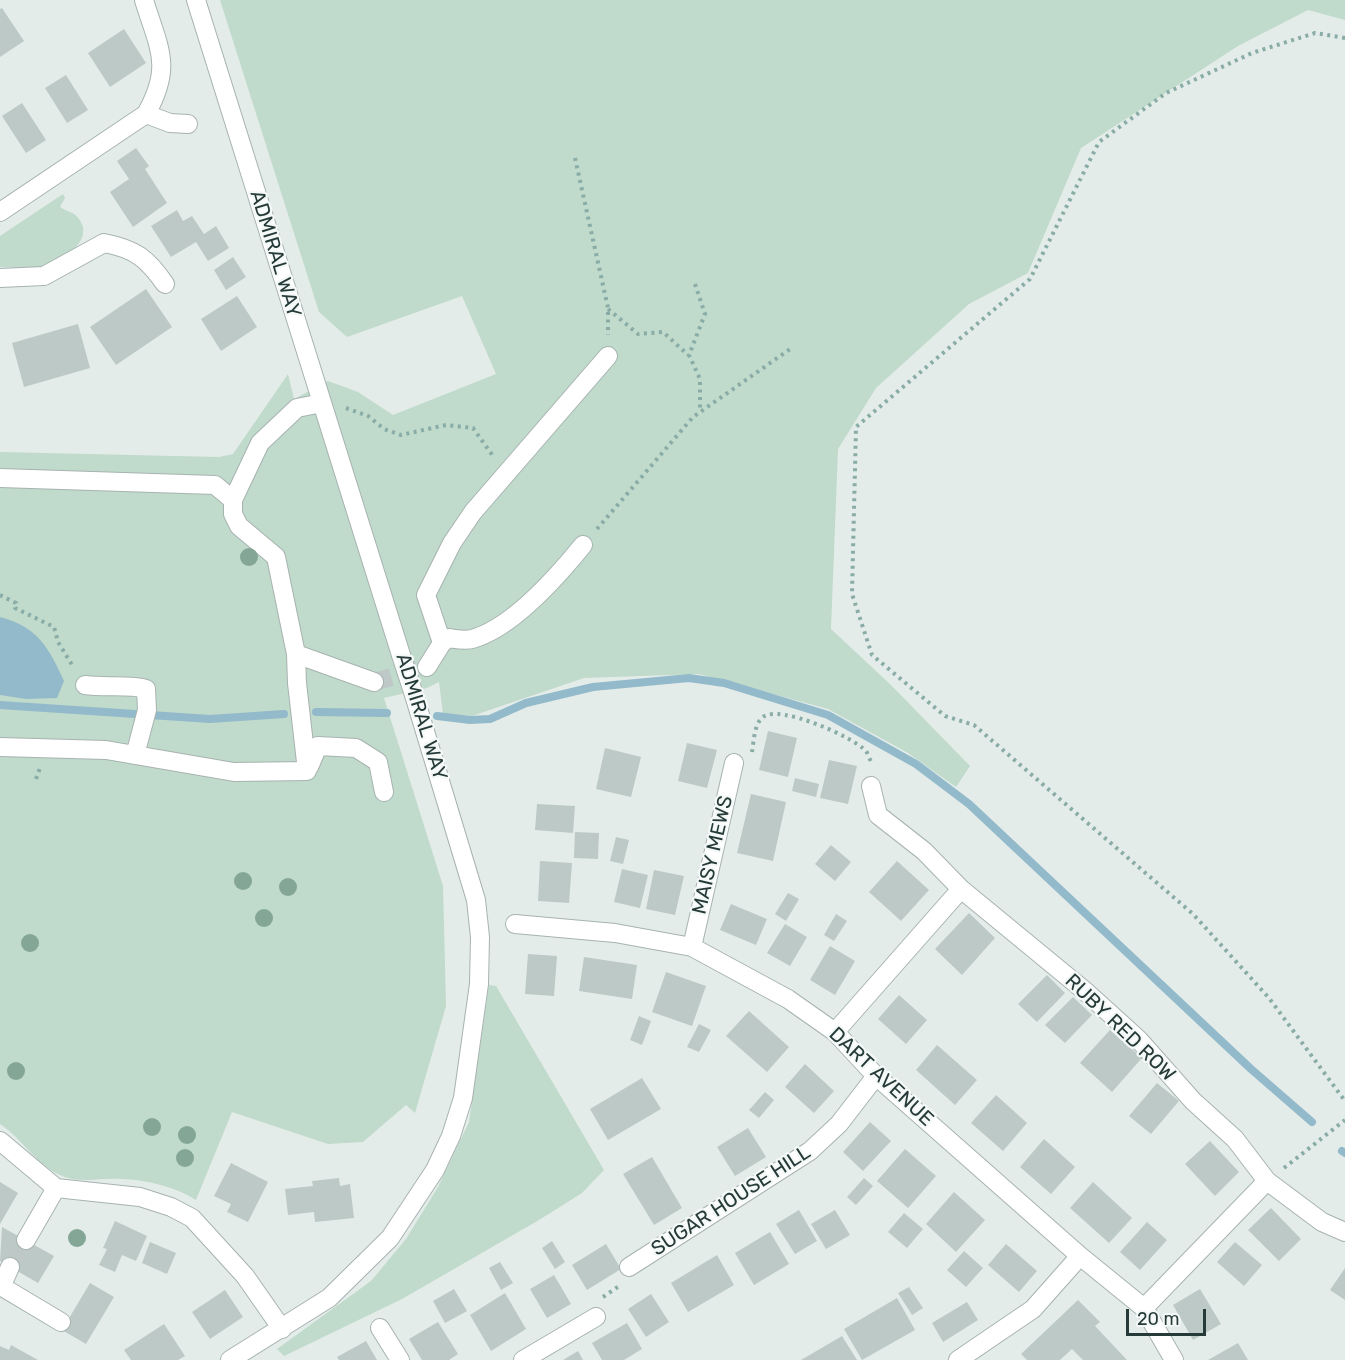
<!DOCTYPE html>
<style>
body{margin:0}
#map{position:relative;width:1345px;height:1360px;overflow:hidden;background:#e4ecea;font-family:Rubik,sans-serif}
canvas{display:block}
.scale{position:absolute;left:1126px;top:1309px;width:80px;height:27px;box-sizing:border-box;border:3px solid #263b39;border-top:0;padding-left:8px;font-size:18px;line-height:21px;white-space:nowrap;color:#263b39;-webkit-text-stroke:4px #f4f9f7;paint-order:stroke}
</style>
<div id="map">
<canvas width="1345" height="1360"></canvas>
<div class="scale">20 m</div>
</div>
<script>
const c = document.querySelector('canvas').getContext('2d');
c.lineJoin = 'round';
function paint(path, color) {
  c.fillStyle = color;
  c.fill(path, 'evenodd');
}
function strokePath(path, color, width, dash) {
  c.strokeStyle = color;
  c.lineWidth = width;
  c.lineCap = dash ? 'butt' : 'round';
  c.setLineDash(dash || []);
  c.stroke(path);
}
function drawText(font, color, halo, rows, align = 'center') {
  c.font = font + ' Rubik,sans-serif';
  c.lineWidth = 4.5;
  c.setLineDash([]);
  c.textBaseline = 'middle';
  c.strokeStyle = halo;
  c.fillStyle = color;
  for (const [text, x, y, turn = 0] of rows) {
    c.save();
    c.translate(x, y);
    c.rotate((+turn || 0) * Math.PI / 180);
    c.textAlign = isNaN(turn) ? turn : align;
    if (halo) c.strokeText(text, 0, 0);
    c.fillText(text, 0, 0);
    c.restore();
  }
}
const green = new Path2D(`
 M220,0h1125v20l-37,-10 -70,36 -157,102 -53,125 -59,31 -93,84 -38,61 -7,180 61,57 78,80 -14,21 -48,-34 -80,-44 -129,-35 -115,4 -112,38 -29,-2 -4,-32 -12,6 -43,10 59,188 3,120 -31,107 -9,-8 -43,37 -35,2 -96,-32 -36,88c-23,-14 -48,-20 -75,-21 -19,-1 -38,4 -56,-2 -27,-9 -42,-38 -65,-53v-672l219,5 14,-3 55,-80 6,25 34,-18 30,11 35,23 103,-41 -34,-78 -115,41 -28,-25z
 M63,194l2,4 -5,9c6,5 14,4 19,12 17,23 -21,45 -41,48 -12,2 -26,0 -38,0v-31z
 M489,985l7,1 108,184 -22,23 -43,27 -137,79 -118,57 -7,-7 94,-68 35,-42 32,-52 31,-65z`);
const water = new Path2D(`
 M0,617c38,10 48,30 64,64l-7,17 -31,1 -26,-4z`);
const stream = new Path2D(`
 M0,705l210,14 74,-5
 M316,712l71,1
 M437,716l33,4 20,-1 36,-16 67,-16 96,-9 35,5 104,32 88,49 53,40 282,265 61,53
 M1342,1151l3,2`);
const building = new Path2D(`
 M2,8l22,33 -24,16v-48z
 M124,29l22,34 -36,24 -22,-34z
 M66,75l22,35 -21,13 -22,-35z
 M22,103l24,37 -20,13 -24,-37z
 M136,148l13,18 -4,3 22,34 -34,24 -23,-35 19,-13 -12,-18z
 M177,210l6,11 9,-5 12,18 12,-8 13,22 -21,13 -12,-19 -25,15 -20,-31z
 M233,257l13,20 -20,13 -12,-20z
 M146,289l26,38 -56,38 -26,-38z
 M237,296l20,31 -36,24 -20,-32z
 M78,324l12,44 -66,19 -12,-44z
 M768,731l29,7 -9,39 -29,-7z
 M687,743l30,7 -10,38 -29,-7z
 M605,748l36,9 -10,40 -35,-8z
 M829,760l28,6 -9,38 -28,-6z
 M795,778l24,6 -3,13 -24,-6z
 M751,794l35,8 -13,59 -36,-8z
 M537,804l38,2 -2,27 -38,-3z
 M575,832l24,1 -1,26 -24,-1z
 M616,837l13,3 -6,24 -13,-3z
 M831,845l20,17 -16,19 -20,-17z
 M540,861l32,2 -3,40 -31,-2z
 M897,861l32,29 -28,31 -32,-29z
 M622,869l26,6 -8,33 -26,-6z
 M654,870l30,6 -9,39 -29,-6z
 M788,893l11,6 -13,22 -11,-7z
 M731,904l36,15 -11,26 -36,-15z
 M969,913l26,25 -33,37 -27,-26z
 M836,914l11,7 -13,20 -10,-6z
 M785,924l22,13 -17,29 -23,-13z
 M830,946l25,15 -20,34 -25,-15z
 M528,954l29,2 -3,40 -29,-2z
 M584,957l53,8 -5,34 -53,-8z
 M666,972l40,14 -14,40 -40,-14z
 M1047,975l18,18 -28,29 -19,-18z
 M899,995l28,25 -21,24 -28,-25z
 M1073,997l19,18 -27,28 -20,-18z
 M749,1011l40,36 -22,25 -41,-36z
 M639,1016l12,5 -9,24 -12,-5z
 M699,1024l12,6 -12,22 -12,-5z
 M1110,1030l32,28 -30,34 -32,-29z
 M937,1045l40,35 -22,25 -39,-35z
 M805,1064l29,27 -20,22 -29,-26z
 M642,1078l19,31 -53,31 -18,-31z
 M1157,1083l22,18 -28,33 -22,-18z
 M765,1092l9,8 -15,18 -10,-8z
 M996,1095l31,28 -24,28 -32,-28z
 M870,1122l21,19 -28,30 -20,-19z
 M748,1128l18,29 -31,19 -18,-29z
 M1044,1139l31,28 -24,27 -31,-27z
 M1210,1141l29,31 -24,24 -30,-32z
 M905,1149l31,27 -28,32 -31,-27z
 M652,1157l30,51 -28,17 -31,-51z
 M231,1163l37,19 -20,40 -21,-10 4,-8 -17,-8z
 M339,1178l1,8 10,-2 4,34 -39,4 -1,-10 -26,3 -3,-26 28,-3 -1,-5z
 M864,1178l9,8 -17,19 -9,-8z
 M0,1182l18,11 -18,31z
 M1093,1182l39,36 -23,25 -39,-35z
 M954,1192l31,28 -29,32 -30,-28z
 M1271,1208l30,31 -22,22 -31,-31z
 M799,1210l18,31 -22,13 -19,-30z
 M835,1210l15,25 -24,14 -15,-25z
 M904,1213l19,16 -16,19 -19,-16z
 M115,1221l32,15 -11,25 -14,-6 -7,17 -16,-7 8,-16 -4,-1z
 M1147,1222l20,18 -27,30 -20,-18z
 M2,1227l52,29 -16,27 -38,-22z
 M770,1232l19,32 -35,21 -19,-32z
 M552,1241l13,21 -10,7 -13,-21z
 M150,1242l26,11 -9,21 -25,-11z
 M1235,1242l27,23 -18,21 -27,-24z
 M606,1244l15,25 -34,21 -15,-25z
 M1006,1244l31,27 -18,21 -31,-27z
 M964,1251l19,17 -17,19 -19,-17z
 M717,1255l17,30 -46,27 -17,-29z
 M500,1262l13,21 -12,7 -12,-22z
 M1345,1268v32l-15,-10z
 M554,1275l17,29 -24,14 -17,-29z
 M90,1283l24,14 -28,47 -24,-14z
 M909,1287l14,21 -11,7 -14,-22z
 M454,1289l13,22 -22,12 -12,-22z
 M1200,1289l21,35 -28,16 -20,-35z
 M225,1290l18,27 -33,22 -18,-27z
 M505,1293l21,36 -35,22 -21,-36z
 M651,1294l18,28 -23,15 -18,-28z
 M897,1298l18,32 -53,30 -18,-31z
 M1078,1300l22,22 -5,4 32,34h-44l-11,-11 -12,11h-33l-6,-6z
 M967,1302l11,18 -35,22 -11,-19z
 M438,1322l20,32 -9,6h-27l-13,-21z
 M627,1323l15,26 -18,11h-22l-10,-17z
 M164,1324l21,32 -7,4h-47l-7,-10z
 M842,1336l15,24h-56z
 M366,1341l11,19h-38l-2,-3z
 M1238,1343l10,17h-40z
 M11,1345l27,15h-38v-14l9,4z
 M578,1351l5,9h-20z`);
const minorTunnel = new Path2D(`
 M374,682l53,-15
 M10,1267l16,-27`);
const path = new Path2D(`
 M1345,38l-30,-5 -63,20 -86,40 -67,49 -69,137 -174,148 -4,167 20,61 73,61 29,9 219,189 76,84 76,103
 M575,158l33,150v27
 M695,284l10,30 -16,41 11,24v32
 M608,309l30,25 25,-2 25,23
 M346,408l22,8 16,13 17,6 45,-10 27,3 20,28
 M597,529l96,-112 100,-70
 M0,595l16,8 -1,5 39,19 4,15 16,26
 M752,752c2,-11 2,-28 11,-35 17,-13 90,20 103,34 2,3 4,9 6,13
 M36,779l4,-11
 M1284,1168l61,-48
 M603,1297l16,-11`);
const minor = new Path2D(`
 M144,0c15,49 29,66 2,114
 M196,0l205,655
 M0,212l146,-98 24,9 18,1
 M0,278l44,-2 60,-33c31,6 43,15 61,41
 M0,478l215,7 18,15
 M442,643l-16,-48 26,-52 21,-31 135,-156
 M296,654l78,28
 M427,667l15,-24 7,-5c7,1 16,3 23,1 40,-11 85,-62 111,-94
 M85,685c19,3 46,-1 61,4l1,21 -12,45
 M0,747l106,3 128,22 73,-1 -10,-88 -1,-29 -20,-97 -37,-31 -6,-12v-14l27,-57 37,-35 25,-5
 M309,767l9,-21 38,2 22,14 6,30
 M871,786l7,29 46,36 37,38 124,102 54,49 54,61 42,38 32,42
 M515,924l100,9 77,14 96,52 47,33 41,44 204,180 64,52 30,52
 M692,947l42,-184
 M835,1032l126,-143
 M0,1141l56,47 84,9 31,10 21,11 53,58 37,53
 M26,1240l30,-52
 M10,1267l-7,16 1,5 57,34
 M629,1267l181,-116 29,-27 37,-48
 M1144,1308l123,-127 55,41 23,10
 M380,1328l20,32
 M230,1360l99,-62 61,-60 45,-68 16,-34 12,-38 16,-114 1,-47 -4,-37 -62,-205
 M523,1360l73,-43
 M958,1360l75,-51 47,-53`);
const minorBridge = new Path2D(`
 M401,655l13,40`);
const trees = [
 [249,557],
 [243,881],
 [288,887],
 [264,918],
 [30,943],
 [16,1071],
 [152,1127],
 [187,1135],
 [185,1158],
 [77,1238]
];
const streetNames = [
 ["ADMIRAL WAY",275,254,73],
 ["ADMIRAL WAY",421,717,73],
 ["MAISY MEWS",713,855,-77],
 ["RUBY RED ROW",1120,1028,44],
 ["DART AVENUE",881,1077,43],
 ["SUGAR HOUSE HILL",731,1201,-33]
];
paint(green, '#c0dacb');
paint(water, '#93baca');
strokePath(stream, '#93baca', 8);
paint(building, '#bdc9c6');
strokePath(minorTunnel, '#bec9c7', 18, [18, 9]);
strokePath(minor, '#a7b3b1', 20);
strokePath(path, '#89aca6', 4, [3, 4.5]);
strokePath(minor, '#fff', 18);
strokePath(minorBridge, '#a7b3b1', 20, []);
strokePath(minorBridge, '#fff', 18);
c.fillStyle = '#84a697';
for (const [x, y] of trees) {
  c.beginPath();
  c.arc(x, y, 9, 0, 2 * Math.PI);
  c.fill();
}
drawText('20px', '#263b39', '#f4f9f7', streetNames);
</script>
